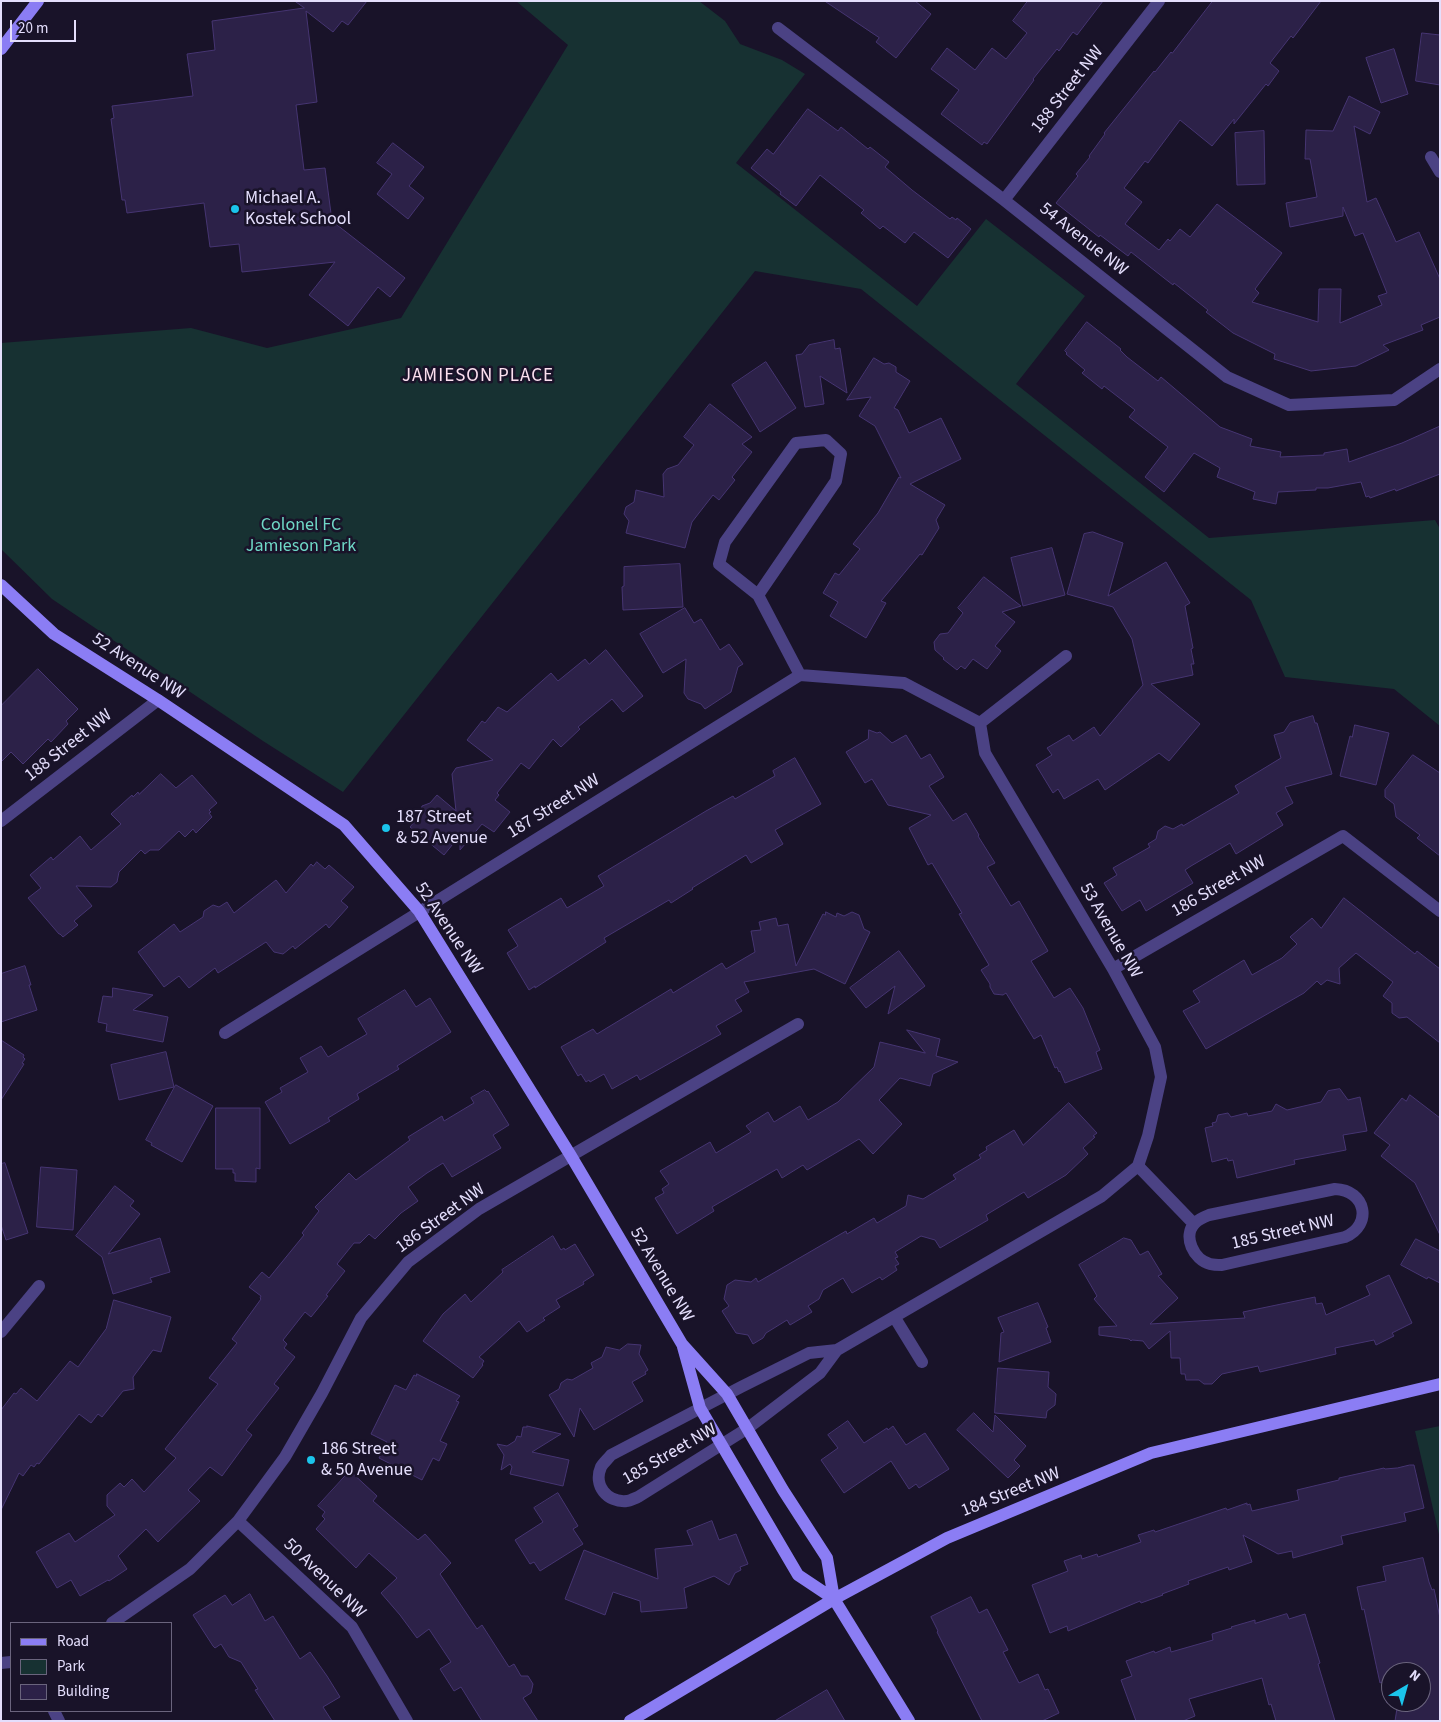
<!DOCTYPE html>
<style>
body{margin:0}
#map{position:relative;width:1441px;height:1722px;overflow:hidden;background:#191329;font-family:"Source Sans 3",sans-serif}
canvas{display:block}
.frame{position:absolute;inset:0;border:2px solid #e4defc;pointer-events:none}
.legend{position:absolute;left:10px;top:1622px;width:162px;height:90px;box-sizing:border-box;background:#191329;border:1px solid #6a647d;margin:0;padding:6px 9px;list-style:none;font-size:15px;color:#e4defc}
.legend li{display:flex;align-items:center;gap:10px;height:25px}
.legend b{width:25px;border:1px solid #6a647d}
.north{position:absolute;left:1381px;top:1662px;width:50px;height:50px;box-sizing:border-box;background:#191329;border:1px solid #6a647d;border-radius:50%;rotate:38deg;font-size:14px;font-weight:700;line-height:20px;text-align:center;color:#e4defc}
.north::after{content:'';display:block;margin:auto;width:18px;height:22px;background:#1bc4eb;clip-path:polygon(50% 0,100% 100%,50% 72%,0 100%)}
.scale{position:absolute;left:10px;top:20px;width:66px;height:22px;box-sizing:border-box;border:2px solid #e4defc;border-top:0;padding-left:6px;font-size:15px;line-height:18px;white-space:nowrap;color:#e4defc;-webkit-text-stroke:4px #191329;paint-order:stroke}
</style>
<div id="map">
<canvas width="1441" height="1722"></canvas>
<div class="frame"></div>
<ul class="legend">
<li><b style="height:6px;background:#8b7df4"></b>Road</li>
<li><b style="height:14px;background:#173132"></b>Park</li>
<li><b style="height:14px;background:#2c2148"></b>Building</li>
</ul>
<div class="north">N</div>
<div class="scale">20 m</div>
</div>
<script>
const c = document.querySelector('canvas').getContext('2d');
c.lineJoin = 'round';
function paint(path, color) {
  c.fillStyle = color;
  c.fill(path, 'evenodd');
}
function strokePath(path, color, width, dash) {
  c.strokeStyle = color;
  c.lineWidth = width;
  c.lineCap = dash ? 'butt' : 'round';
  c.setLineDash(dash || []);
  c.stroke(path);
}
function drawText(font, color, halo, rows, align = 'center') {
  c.font = font + ' "Source Sans 3",sans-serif';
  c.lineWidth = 5;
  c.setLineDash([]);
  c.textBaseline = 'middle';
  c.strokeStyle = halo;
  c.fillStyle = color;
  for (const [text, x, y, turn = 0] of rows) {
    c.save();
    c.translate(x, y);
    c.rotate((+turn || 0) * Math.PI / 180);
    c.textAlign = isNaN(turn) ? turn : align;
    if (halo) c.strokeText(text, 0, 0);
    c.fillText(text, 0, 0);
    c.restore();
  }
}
const green = new Path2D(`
 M516,1h183l26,20 15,23 42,16 23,14 -69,89 181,143 69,-87 99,77 -69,88 193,154 226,-18 5,9v197l-46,-37 -109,-12 -34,-77 -390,-311 -106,-18 -412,521 -80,-51 -211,-142 -51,-50v-206l190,-15 76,20 134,-30 167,-273z
 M1440,1426v113l-25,-108z`);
const building = new Path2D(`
 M295,1h72l-19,24 -6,-4 -9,11 -27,-21 11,91 -21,3 8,65 21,-2 7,53 73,57 -15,19 -12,-10 -30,39 -39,-31 26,-33 -93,10 -3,-28 -29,3 -6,-44 -77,10 -2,-13h-3l-11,-81 3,-1 -2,-12 81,-10 -6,-42 28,-4 -3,-29 92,-13z
 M825,1h90l16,13 -35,44 -20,-16 3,-4z
 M1028,1h75l-26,34 -4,-3 -14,19 -2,-2 -24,30 1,1 -47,64 -3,-2 -2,3 -41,-31 18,-24 -28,-21 16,-21 28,22 17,-22 14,11 21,-26 -14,-12z
 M1213,1h108l-28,37 -2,-2 -21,27 9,8 -11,15 -2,-2 -32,40v-5l-22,27 -32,-26 -32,43 -3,-2 -21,27 18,14 -17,22 34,26 9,-11 2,2 10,-12 10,8 27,-33 65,49 -27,36 4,4 -7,9 66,20 1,-33h22l-1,34 42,-18 -4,-9 9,-3 -24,-60 -8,3 -12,-29v9l-53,11 -4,-24 31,-6 -7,-38h-5l1,-29 27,1 16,-35 31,16 -10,22 -16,-8 13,76 9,-4 20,44 23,-10 21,47v38l-19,8 2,5 -40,15 6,5 -33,16 -45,5 -37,-12 1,-5 -42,-21 -27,-21 2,-2 -34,-27 -1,2 -42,-33 -3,4 -28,-21 -1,2 -43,-34 22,-27 -2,-2 14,-17 -1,-1 16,-22 -1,-1 50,-62 1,1 16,-20 1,1z
 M1422,33l18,2v50l-24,-4z
 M1394,49l14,45 -27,9 -15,-45z
 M808,109l30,22 3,-4 27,22 2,-2 19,15 -4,5 27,23 38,29 2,-2 4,3 1,-2 14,11 -23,29 -34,-26 -9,11 -22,-17 -3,3 -19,-16 3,-3 -44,-35 -24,31 -16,-12 1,-2 -30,-24 16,-19 6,5z
 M1264,131l1,53 -28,1 -2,-52z
 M393,143l31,24 -15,19 15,12 -16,21 -31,-25 15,-20 -15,-11z
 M1087,322l34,27 -1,1 7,7 31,24 3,-4 59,50 32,12 -2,7 31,6 -1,5 44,-2v-2l23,-4 2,13 53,-19 38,-17v48l-44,17 -1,-2 -25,9 -1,-2 -3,1 -5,-15 -33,6h-12v2l-38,2 -2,12 -23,-5 2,-7 -38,-15 3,-9 -26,-15 -30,39 -19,-15 23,-30 -39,-30 6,-7 -31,-24 -2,3 -20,-16 3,-3 -19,-16 1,-1 -2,-2z
 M834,340l1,9 5,-1 7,45 -27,-17 4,28 -19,3 -9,-52 6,-1 7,-9z
 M874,358l10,6 5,-1 7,4v5l14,9 -16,27 4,2 11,23 32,-15 20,41 -51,25 35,21 -9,15 3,8 -17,27 -2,-1 -39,47 5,2 -20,35 -36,-22 8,-14 -15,-9 12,-20 4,2 21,-26 -7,-5 25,-31 21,-36 2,1 -26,-52 -16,-10 12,-19 -24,3z
 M766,362l30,46 -36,24 -28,-47z
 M710,404l42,33 -10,7 10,8 -20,25 3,3 -16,20 -6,-5 -21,27 -7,26 -59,-15 3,-12 -5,-7 2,-7 8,-5 2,-12 28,7 -1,-23 4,-5 11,-4 16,-20 -10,-8z
 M1093,532l30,11 -15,53 58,-34 24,41 -5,3 8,42 -2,1 3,15h-3l2,11 -42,9 49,40 -31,37 -10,-8 -54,37 -7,-11 -34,20 -6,-10 -5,4 -17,-28 16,-10 -5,-7 22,-13 4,6 21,-14 6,9 43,-51 -11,-46 -19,-32 -46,-13 17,-60z
 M1052,548l13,47 -42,11 -12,-48z
 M680,564l3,43 -60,3 -1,-23 2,-1v-19z
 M984,577l37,29 -19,6 13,10 -20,24 6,5 -14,18 -14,-10 -8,10 -4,-3 -4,4 -14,-11 1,-1 -9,-8 -1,-8 6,-8 8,-1 15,-20 -5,-5z
 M685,608l9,15 7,-4 19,31 9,-6 14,20 -5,3 -7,25 -26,17 -4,-5 -13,-5 -4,-6 2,-34 -23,14 -23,-39z
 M606,650l37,46 -20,16 -11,-13 -34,28 2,2 -19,18 -8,-8 -24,30 -8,-6 -24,30 2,2 -4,5 15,12 -16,20 -12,-8 -22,26v-8l-3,-3 -13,16 -34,-28 10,-12 2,-9 8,-3 7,-8 19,16 -4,-37 4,-6 37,-8 -26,-20 15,-19 3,2 13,-16 9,5 44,-39 7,8 27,-22 4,5z
 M38,669l40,40 -12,12 2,3 -17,18 -3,-3 -25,25 -12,-12 -10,10v-56z
 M1313,716l2,7h2l15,51 -47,13 8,16 -17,10 7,12 -47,29 -6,-11 -39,23 -6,4 8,13 -47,28 -6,-11 -18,11 -18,-28 13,-8 -4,-7 37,-21 -2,-3 8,-5 2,-8 7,-5 8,3 9,-5 1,2 56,-33 -4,-7 46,-28 -7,-23 10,-3 6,-9z
 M1355,725l34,8 -13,52 -36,-9 10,-40 2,1z
 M869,730l8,3 3,-1 12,11 14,-8 15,24 9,-5 14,23 -15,9 24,35 13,-8 13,22 -1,1 17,27 -8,4 24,39 8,-5 29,50 -17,10 23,37 16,-10 13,20 17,42 -4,2 6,17 -37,14 -5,-12 -1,1 -2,-5 -2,1 -14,-33 -7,4 -28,-46 -3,2 -9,-1 -4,-7v-3l-9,-14 8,-5 -30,-51 3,-1 -30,-50 -4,2 -19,-37 22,-13 -43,-10 -16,-26 -7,4 -19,-31 22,-13z
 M1413,755l27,18v83l-23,-18 3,-3 -24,-18 -2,-13 -9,-7v-7z
 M795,758l26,46 -46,26 8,14 -32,19 -5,-8 -54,33 1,1 -22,14 -2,-3 -65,38 2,4 -71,46v-2l-6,4 -22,-37 11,-7 -10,-16 53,-32 6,10 37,-22 -6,-10 108,-65 27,-15 2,3 40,-23 -2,-5z
 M161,774l15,14 16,-13 25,28 -8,7 2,2 -2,1 3,4 -16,16 -3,-4 -8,8 -6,-6 -20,19h-9l-5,4 -4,-4 -22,22 -2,10 -6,5 -35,-1 16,20 -18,15 4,4 -15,12 -3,-3h-1l-31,-36 13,-10 -11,-13 21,-18 2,3 27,-24 11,14 30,-26 -10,-10 21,-19 1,2 5,-5 1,2z
 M317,862l8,7 4,-4 25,22 -13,14 7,6 -19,21 -3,-4 -31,25 -2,-3 -10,8 -9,-2 -8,-10 -48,31 -3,-5 -26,20 -10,-12 -15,11 -26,-35 36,-28 6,8 23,-15 1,-6 9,-6 6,2 8,-5 7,11 42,-33 10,13 25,-29 2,2z
 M1344,898l71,56 2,-3 23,18v74l-33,-26 -8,1 -7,-5v-10l-9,-7 10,-14 -37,-29 -17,15 1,16 -13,-4 -6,5 -4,-4 -13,12 -98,56 -23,-38 17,-9 -7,-11 51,-31 8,15 30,-17 15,-14 -7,-7 22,-19 9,10z
 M826,912l10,5 1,-4 7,3 8,-4 7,3 5,14 6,3 -25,52 -31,-15 -70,13 5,10 -14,8 7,11 -26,15 5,8 -81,46 -3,-5 -25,14 -8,-15 -14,8 -1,-2 -3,2 -5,-8 -3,2 -17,-29 32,-18 4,5 74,-45 2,4 49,-30 4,6 29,-17 -4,-21 10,-1 -2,-8 17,-4 2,8 10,-2 8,42 27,-52 2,1z
 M899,951l26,35 -37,28 7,-28 -29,22 -16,-20z
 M25,966l6,19h-2l8,25 -36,12v-48z
 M113,988l40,7 -20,15 35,7 -5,25 -57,-11 1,-7 -9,-2 5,-26 9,1z
 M405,990l11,17 14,-9 21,34 -54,34 2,3 -42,25 2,5 -31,19 2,3 -40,23 -25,-42 17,-10 -2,-4 28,-16 -8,-14 21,-12 7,11 39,-23 -9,-15z
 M907,1030l33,9 -4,17 22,6 -25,12 -3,12 -30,-8 -21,22 23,24 -29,30 -14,-15 -52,31 -4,-5 -21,13 -5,-9 -65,38 2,4 -37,23 -22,-36 9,-5 -2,-4 7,-5 -9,-13 50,-29 6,11 35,-21 -5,-6 22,-14 6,10 26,-16 8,14 30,-18 36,-35 6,-25 45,11z
 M1,1040l23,15 -1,2 2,2 -3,4 2,1 -23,36z
 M166,1052l8,35 -55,13 -8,-35z
 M176,1085l37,21 -31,56 -31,-17 1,-2 -6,-3z
 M1340,1089l8,11 12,-3 7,34 -24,4 3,15 -52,10 1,4 -58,14 -4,-18 -5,1 -1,-3 -15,4 -7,-34 8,-2 -1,-3 4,-1 2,-7 10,-2 3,4 16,-4 1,3 24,-5 4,-7 11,6 34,-8 7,-11z
 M485,1090l2,2 1,-1 21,34 -16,10 8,13 -49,29 -9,-14 -16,10 -19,14 10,14 -17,12 -26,26 -6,-5 -9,9h-6l-17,21 8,7 -19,24 2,1 -17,21 -6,-5 -22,28 4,4 -3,4 11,9 -21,27 5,4 -33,42 6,5 -30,41 -12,-9 -22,23 12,11 -42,41 -12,-13 -28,27 9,13 -18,12 -1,-1 -28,16 -9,-16 -14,8 -21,-36 33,-19 6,9 40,-27 -8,-9v-11l13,-12 4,4 8,-8 12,13 32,-34 -11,-9 53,-65 -9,-6 28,-35 -5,-4 29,-40 -1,-1 1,-2 -12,-9 13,-15 7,6 35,-43 -2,-2 17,-22 -4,-4 34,-34 7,7 54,-40 -2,-3 34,-21 2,5 30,-18 -3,-5z
 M1410,1095l30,23v117l-25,-52 -34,-27 9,-11 -16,-12 28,-35 4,3z
 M1069,1103l28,30 -4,3 2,1 -12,11 5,6 -22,21 -38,23 -4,-6 -38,23 2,5 -48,28 -5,-8 -14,-4 -26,16 3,5 -3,1 4,6 -4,2 2,4 -15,10 -2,-3 -28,16 -9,-15 -20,12 -4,9 -11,7 4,6 -22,13 -3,-5 -21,13 -3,5 -10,6 -5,-9 -12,-2 -14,-22 7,-5 -5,-7 3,-14 8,-5 16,2 5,-4 2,4 88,-51 1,3 27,-16 3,5 29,-17 2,-11 15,4 33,-20 -3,-4 28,-17 -2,-3 8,-5 -1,-3 28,-17 9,15z
 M216,1108h44v61l-4,-1v14l-21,-1v-8h-2v-4h-17z
 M5,1163l23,70 -22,7 -5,-15v-61z
 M41,1167l36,3 -4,60 -36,-3z
 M115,1186l19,15 -4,5 10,8 -32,40 52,-16 10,34 -20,6 2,4 -39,12 -11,-37 -26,-21z
 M553,1236l8,14 3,-2 1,2 10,-6 19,31 -11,7 1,2 -28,16 4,7 -17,11 2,2 -18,12 -8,-11 -40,36 5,4 -2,3 1,1 -10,13 -50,-37 20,-27 22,-20 6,8 32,-30 -1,-2z
 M1124,1238l7,2 9,15 8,-4 14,23 -4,2 20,22 -28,26 95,-6 -2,-6 72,-15 1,7 6,-1 4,12 44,-20 -4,-9 23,-11 23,48 -20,10 2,3 -18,9 -2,-5 -39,8 1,6 -76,18 -2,-6 -36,8 -10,10h-8l-5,-4h-13l-1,-6h-4l-1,-16h-9l-1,-27 -21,18 -6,-8 -11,-1 -1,1 -2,-2 -30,-4v-8l18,-1 -23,-27 3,-3 -18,-31z
 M1416,1239l24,12v32l-12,-6 -1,2 -26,-14z
 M114,1300l57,17 -10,35 -8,-2 -20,27 1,12 -11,2 -21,26 -4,-3 -7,9 -12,-9 -40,50 -2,-1 -3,4 -3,-2 -8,11 -4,-3 -18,37v-100l13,-17 2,1 5,-6 16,13 33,-40 8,6 28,-38z
 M1038,1303l10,24 -2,1 5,14 -52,20 2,-29 3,-1 -6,-14z
 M628,1344l13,1 -2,9 9,16 -3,2 1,2 -14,8 11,19 -49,29 -14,-22 -6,29 -25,-42 10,-6 2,-6 6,-4 5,1 21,-12 -2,-5 11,-6 4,-10 13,3z
 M998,1368l51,4 -1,15 8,7 -1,11 -8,6 -1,7 -51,-5z
 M417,1374l43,22 -4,5 3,1 -19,39 7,3 -8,17 -6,-3 -11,22 -43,-22 8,-16 -16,-8 24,-49 11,5 8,-15 2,1z
 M974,1413l19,19 2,-17 31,31 -12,14 6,6 -12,12 -51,-48z
 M848,1421l16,22 23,-15 1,2 5,-4 13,19 19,-12 24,36 -30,19 -3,-4 -7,5 -18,-28 -47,32 -23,-33 17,-12 -10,-13z
 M527,1426l34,8 -29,18 37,8 -6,26 -53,-12 2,-7 -2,-3 -9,6 3,-15 -7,-11 10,2 8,-5 2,-5 4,1 2,-10h4z
 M1410,1465h4l10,43 -20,5 2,8 -65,15 2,8 -50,14 -1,-7 -14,3 -35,-19 9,27 -23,8 -1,-3 -40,14 1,3 -27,10 1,1 -22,8 -1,-2 -72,30 -1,-5 -17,7 -18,-48 36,-14 -4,-10 17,-6 1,4 15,-5 1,3 43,-15 -3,-7 16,-5 1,2 71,-24 1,2 20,-7v2l3,-1 2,7 47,-11 -2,-10 42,-10v-2l45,-10 1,1 12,-1z
 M350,1471l27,25 -4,5 45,39 7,-6 26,29 -11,11 37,55 5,-4 27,42 5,-3 7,12h7l5,8 -2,9 -8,5 15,23h-56l-21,-34 -7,4 -14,-22 11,-7 -22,-33 -12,9 -17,-23 -19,-22 16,-15 -28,-25 -13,15 -40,-39 9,-10 -3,-3 3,-4 -7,-6z
 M558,1493l20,33 -5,3 10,15 -43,27 -6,-9 -4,2 -15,-24 28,-18 -9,-14z
 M712,1521l7,19 17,-6 12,30 -8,3 1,3 -6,3 -6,12 -15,-9 -30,12 3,20 -46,4 -1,-11 -27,-9 -8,23 -40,-16 19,-49 74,29 -3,-30 38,-4 -6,-14z
 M1423,1558l6,24 3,8 2,-1 6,29v103h-45l3,-19h23v-30h-30v30l-4,1 -5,-21 -2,1 -16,-74 -2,1 -5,-23 29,-6 -3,-14z
 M250,1594l15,27 8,-5 27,43 10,-7 17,24 13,21 -17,10 9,14h-57l-20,-31 3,-1 -17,-27 -12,-5 -8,-13 -6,4 -2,-2 -20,-31 32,-20 7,10z
 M971,1597l8,16 8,-4 21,41 -5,2 16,31 19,-9 7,16 3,-1 11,24 -17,8h-60l-45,-89 1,-1 -7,-14z
 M1287,1614l2,5 16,-5 15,49 -2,1 17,57h-59l-5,-17 -2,1 -7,-27 -73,21 6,17 -12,5h-47l-15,-41 11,-4 -6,-15 28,-10 1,2 15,-6 1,5 42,-12 -1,-6 20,-6 -1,-1 24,-7v3z
 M827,1690l18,31h-70z`);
const street = new Path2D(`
 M778,28l226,172 223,177 62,28 105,-5 46,-31
 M1431,157l9,15
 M1004,200l155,-199
 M800,675l104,8 76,40
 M980,723l5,30 128,216 42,78 6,30 -13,59 -10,30
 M980,723l86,-67
 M1,821l157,-121
 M1113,969l230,-133 97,75
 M225,1033l575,-358 -42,-80 -39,-31 6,-22 71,-99 30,-3 15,14 -5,27 -78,114
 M1138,1166l56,58
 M1335,1189c31,1 38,36 10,48l-123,28c-3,0 -8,0 -12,-1 -16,-4 -28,-28 -15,-41 4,-4 9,-6 14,-8z
 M895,1318l27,44
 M1,1332l38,-46
 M837,1350l-17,23 -72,55 -110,69c-3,1 -8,4 -11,4 -20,2 -34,-16 -26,-34 2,-4 7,-8 10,-12l130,-68 68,-34 28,-3 265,-154 36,-30
 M238,1521l114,106 55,94
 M112,1623l78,-54 48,-48 47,-64 37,-64 39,-75 47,-56 71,-53 319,-185
 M1,1663l10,-1
 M54,1711l5,10`);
const secondary = new Path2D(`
 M1,49l37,-48
 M1,585l53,49 104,66 186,125 75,86 152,245 111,188 45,50 56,96 44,68 7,41 75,122
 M683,1347l17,61 98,167 36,24
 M630,1721l204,-122 113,-61 204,-85 289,-69`);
const markers = [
 [235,209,5,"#1bc4eb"],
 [386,828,5,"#1bc4eb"],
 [311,1460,5,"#1bc4eb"]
];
const streetNames = [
 ["188 Street NW",1068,90,-52],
 ["54 Avenue NW",1083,240,38],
 ["52 Avenue NW",138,667,33],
 ["188 Street NW",69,746,-38],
 ["187 Street NW",554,807,-32],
 ["186 Street NW",1219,887,-30],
 ["52 Avenue NW",448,929,56],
 ["53 Avenue NW",1110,931,60],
 ["186 Street NW",441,1219,-36],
 ["185 Street NW",1283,1233,-13],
 ["52 Avenue NW",661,1275,59],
 ["185 Street NW",670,1455,-30],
 ["184 Street NW",1011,1493,-22],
 ["50 Avenue NW",324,1579,44]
];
const poiNames = [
 ["Michael A.",245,199],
 ["Kostek School",245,220],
 ["187 Street",396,818],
 ["& 52 Avenue",396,839],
 ["186 Street",321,1450],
 ["& 50 Avenue",321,1471]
];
const parkNames = [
 ["Colonel FC",301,526],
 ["Jamieson Park",301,547]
];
const neighbourhoodNames = [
 ["JAMIESON PLACE",478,377]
];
paint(green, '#173132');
paint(building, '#2c2148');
strokePath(building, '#463572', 1);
strokePath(street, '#4b4284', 12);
strokePath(secondary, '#8b7df4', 12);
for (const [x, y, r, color] of markers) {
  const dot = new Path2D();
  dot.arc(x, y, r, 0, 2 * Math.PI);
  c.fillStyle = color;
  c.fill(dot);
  strokePath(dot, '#191329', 2);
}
drawText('18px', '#e4defc', '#191329', streetNames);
drawText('18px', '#e4defc', '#191329', poiNames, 'left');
drawText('18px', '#6fd7c6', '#191329', parkNames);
c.letterSpacing = '1px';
drawText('19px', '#fce0ef', '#191329', neighbourhoodNames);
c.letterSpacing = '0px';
</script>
